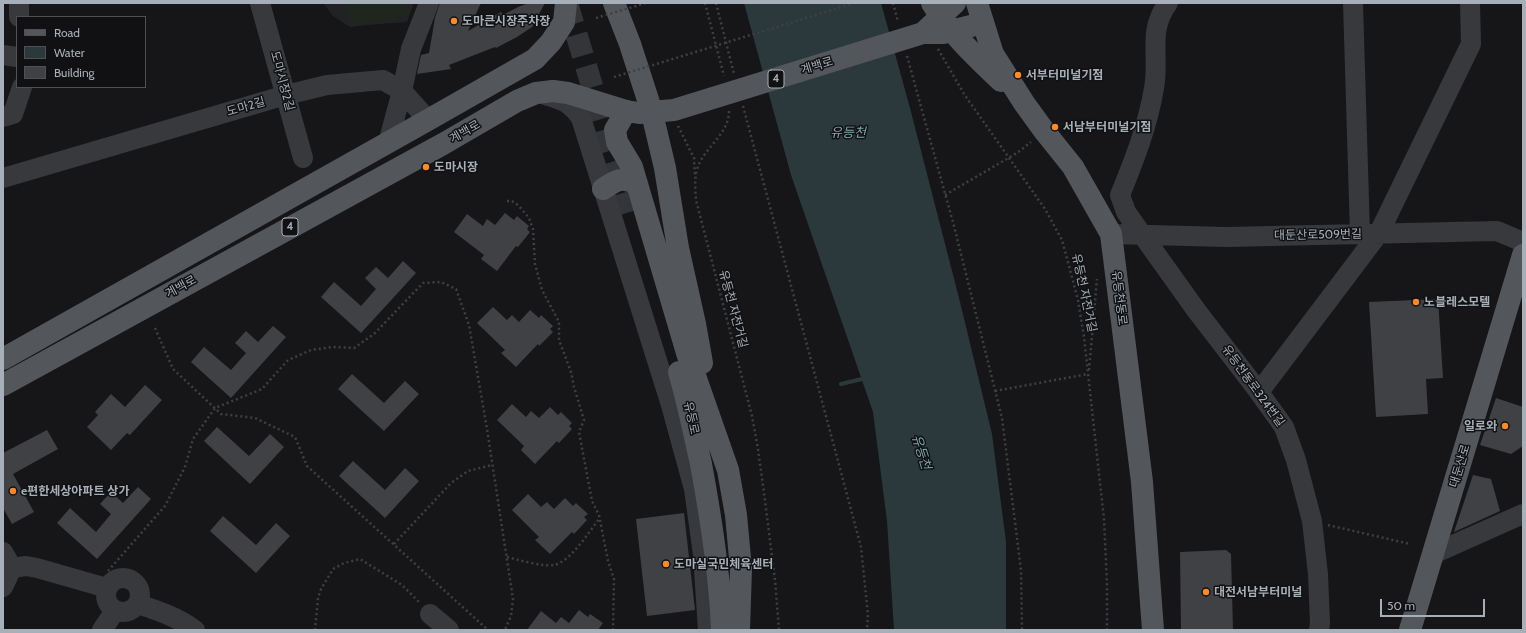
<!DOCTYPE html>
<meta charset="utf-8">
<style>
body{margin:0}
#map{position:relative;width:1526px;height:633px;overflow:hidden;background:#161618;font-family:Cabin,sans-serif}
canvas{display:block}
.frame{position:absolute;inset:0;border:4px solid #a7b0b8;pointer-events:none}
.legend{position:absolute;left:16px;top:16px;width:130px;height:72px;box-sizing:border-box;background:#111113;border:1px solid #4d5155;margin:0;padding:5px 7px;list-style:none;font-size:12px;color:#a7b0b8}
.legend li{display:flex;align-items:center;gap:8px;height:20px}
.legend b{width:20px;border:1px solid #4d5155}
.scale{position:absolute;left:1380px;top:599px;width:105px;height:18px;box-sizing:border-box;border:2px solid #a7b0b8;border-top:0;padding-left:5px;font-size:12px;line-height:14px;white-space:nowrap;color:#a7b0b8;-webkit-text-stroke:3px #111113;paint-order:stroke}
</style>
<div id="map">
<canvas width="1526" height="633"></canvas>
<div class="frame"></div>
<ul class="legend">
<li><b style="height:5px;background:#53575c"></b>Road</li>
<li><b style="height:11px;background:#2b383c"></b>Water</li>
<li><b style="height:11px;background:#404145"></b>Building</li>
</ul>
<div class="scale">50 m</div>
</div>
<script>
const c = document.querySelector('canvas').getContext('2d');
c.lineJoin = 'round';
function paint(path, color) {
  c.fillStyle = color;
  c.fill(path, 'evenodd');
}
function strokePath(path, color, width, dash) {
  c.strokeStyle = color;
  c.lineWidth = width;
  c.lineCap = dash ? 'butt' : 'round';
  c.setLineDash(dash || []);
  c.stroke(path);
}
function drawText(font, color, halo, rows, align = 'center') {
  c.font = font + ' Cabin,"Noto Sans KR",sans-serif';
  c.lineWidth = 3;
  c.setLineDash([]);
  c.textBaseline = 'middle';
  c.strokeStyle = halo;
  c.fillStyle = color;
  for (const [text, x, y, turn = 0] of rows) {
    c.save();
    c.translate(x, y);
    c.rotate((+turn || 0) * Math.PI / 180);
    c.textAlign = isNaN(turn) ? turn : align;
    if (halo) c.strokeText(text, 0, 0);
    c.fillText(text, 0, 0);
    c.restore();
  }
}
const built = new Path2D(`
 M323,3h91l-7,19 -40,3 -17,2 -17,-11z`);
const green = new Path2D(`
 M344,3h64l2,12 -60,12z`);
const water = new Path2D(`
 M744,3h137l29,105 50,194 32,132 14,108v88h-112l-7,-109 -14,-109 -82,-237z`);
const stream = new Path2D(`
 M841,384l25,-6`);
const building = new Path2D(`
 M440,3h41l-13,28 33,-19 2,3 15,-8 11,-4h16l-13,24 -15,10 -21,11 -1,-1 -46,18 2,4 -34,5 4,-19 8,-2 6,-35z
 M505,213l9,7 3,-4 12,10 -2,3 3,3 -12,15 -2,-1 -19,25 -16,-12 3,-4 -30,-23 13,-18 16,12 4,-7 8,6z
 M403,261l13,12 -55,60 -40,-36 13,-15 27,24 15,-17 -11,-11 11,-11 12,11z
 M1438,299l5,79 -17,1 2,35 -52,3 -7,-115z
 M493,307l14,13 5,-5 7,7 11,-12 9,8 2,-3 12,11 -3,3 3,3 -14,14 -1,-2 -22,23 -15,-14 4,-3 -28,-27z
 M273,326l13,11 -55,61 -40,-36 13,-15 27,23 15,-17 -11,-10 11,-12 12,11z
 M352,374l32,29 21,-22 14,13 -35,37 -46,-42z
 M145,385l17,15 -32,35 -3,-2 -16,17 -24,-23 11,-12 -3,-3 16,-18 14,13z
 M1496,398l27,9v39l-12,8 -31,-9z
 M512,404l14,13 5,-6 8,7 11,-11 8,8 3,-3 11,11 -3,3 3,3 -13,14 -2,-2 -22,23 -14,-14 3,-4 -27,-26z
 M217,427l32,29 21,-22 14,13 -34,37 -46,-43z
 M47,430l11,19 -45,25 21,38 -22,12 -9,-16v-55z
 M353,461l32,29 20,-22 14,13 -34,37 -46,-42z
 M1473,475l18,4 9,32 -46,21z
 M138,487l13,12 -54,60 -40,-36 13,-15 26,24 15,-18 -11,-10 11,-12 12,11z
 M528,494l13,13 6,-5 7,7 11,-11 8,8 3,-3 12,11 -4,3 3,3 -13,14 -2,-2 -22,22 -15,-14 4,-3 -27,-27z
 M684,513l11,97 -48,6 -11,-97z
 M223,516l33,29 20,-22 14,13 -34,37 -46,-42z
 M1226,550l5,4 2,76h-52l-1,-78z
 M579,610l9,7 2,-3 13,9 -5,7h-71l14,-19 15,12 5,-6 8,6z`);
const majorTunnel = new Path2D(`
 M567,3l63,209`);
const path = new Path2D(`
 M705,3l19,73
 M716,3l18,71
 M893,3l5,19
 M938,49l26,45 81,115 17,31 16,60 6,37 20,182 3,66v45
 M907,56l47,170 48,192 19,152 1,60
 M743,106l118,441 7,68 -1,15
 M729,111c0,22 -22,35 -30,53 -5,11 -4,24 -3,36l56,216 6,33 6,44 11,87 4,50
 M678,126l16,32 1,18
 M945,195l72,-42 14,-11
 M507,201h5l6,4 11,13 4,11 2,35 7,26 17,32v18l12,32 3,15 10,33 -5,12 13,69 7,14 9,46 6,18 -1,51
 M155,328l18,41 48,45 34,4 40,19 12,29 181,164
 M1089,370l8,-91
 M995,391l93,-17
 M1328,525l82,19
 M394,544l57,-61 17,-12 24,-6
 M507,557c12,3 36,10 47,8 16,-3 35,-33 45,-46
 M108,571l57,-65 20,-39 8,-28 22,-31 47,-19 26,-29 23,-10 22,-3 21,1 20,-14 49,-51 18,-1 15,7 13,36 18,104 26,170 -2,17 -6,14
 M315,630l3,-32 3,-9 12,-20 11,-6 16,-4 42,26 17,17`);
const minor = new Path2D(`
 M19,3v14
 M260,3l43,155
 M1168,3c-21,29 -8,52 -14,85 -6,37 -20,73 -34,107l6,17 70,98 60,78 28,39 12,33 16,61 6,53 2,49 -1,7
 M1353,3l7,231
 M3,55l14,2
 M545,95c17,5 25,7 36,23l90,287 23,84 9,66 5,75
 M3,117l10,-3 9,-27
 M388,143l14,-52 9,-42 18,-46
 M3,178l283,-83 41,-10 56,-5 19,11 26,29
 M1111,234l116,3 270,-6 26,11
 M1259,392l120,-159 92,-189 -1,-41
 M3,552l9,16
 M1433,554l90,-40
 M12,568l14,-2 11,2 70,20
 M106 595a17 17 0 1 1 34 0a17 17 0 1 1-34 0Z
 M3,587l9,-19
 M138,604c21,7 39,13 57,26
 M430,614l19,16
 M102,630l13,-19`);
const major = new Path2D(`
 M614,3l16,41 21,65 14,59 13,80 17,76 7,39
 M932,3c18,30 44,54 69,78
 M977,3l16,51 31,49 21,29 28,35 38,67 31,248 11,148
 M603,189c15,-10 18,-12 34,-5
 M3,359l425,-239 107,-61 16,-17 13,-20 2,-19
 M679,372c9,30 15,61 22,92 10,54 19,110 21,166
 M3,385l440,-241 74,-43 19,-8 17,-2 15,2 58,18 -11,19 2,12 15,25 55,186 41,117 8,45 5,54 -2,61
 M1410,630l113,-375`);
const pathBridge = new Path2D(`
 M596,18l50,-15
 M614,77l241,-74`);
const majorBridge = new Path2D(`
 M923,33h20l40,-10
 M626,111l13,2 35,-3 249,-77 32,-30`);
const markers = [
 [454,21,4,"#f98b2d"],
 [1018,75,4,"#f98b2d"],
 [1055,127,4,"#f98b2d"],
 [426,167,4,"#f98b2d"],
 [1416,302,4,"#f98b2d"],
 [1505,426,4,"#f98b2d"],
 [13,491,4,"#f98b2d"],
 [666,564,4,"#f98b2d"],
 [1206,592,4,"#f98b2d"]
];
const shields = [
 [776,79,16],
 [290,227,16]
];
const shieldNames = [
 ["4",776,79],
 ["4",290,227]
];
const poiNames = [
 ["도마큰시장주차장",462,21],
 ["서부터미널기점",1026,75],
 ["서남부터미널기점",1063,127],
 ["도마시장",434,167],
 ["노블레스모텔",1424,302],
 ["일로와",1497,426,"right"],
 ["e편한세상아파트 상가",21,491],
 ["도마실국민체육센터",674,564],
 ["대전서남부터미널",1214,592]
];
const streetNames = [
 ["계백로",817,66,-17],
 ["도마시장2길",282,81,75],
 ["도마2길",246,107,-16],
 ["계백로",465,132,-30],
 ["대둔산로509번길",1318,235,-1],
 ["계백로",181,287,-29],
 ["유등천 자전거길",1084,293,78],
 ["유등천동로",1119,298,83],
 ["유등천 자전거길",733,309,75],
 ["유등천동로324번길",1253,386,54],
 ["유등로",691,418,78],
 ["대둔산로",1460,466,-73]
];
const waterNames = [
 ["유등천",848,133],
 ["유등천",921,452,73]
];
paint(built, '#222225');
paint(green, '#1e261e');
paint(water, '#2b383c');
strokePath(stream, '#2b383c', 4);
paint(building, '#404145');
strokePath(majorTunnel, '#333538', 22, [22, 11]);
strokePath(path, '#3d4044', 2.5, [2, 3]);
strokePath(minor, '#37393d', 20);
strokePath(major, '#53575c', 22);
strokePath(pathBridge, '#3d4044', 2.5, [2, 3]);
strokePath(majorBridge, '#53575c', 22);
for (const [x, y, r, color] of markers) {
  const dot = new Path2D();
  dot.arc(x, y, r, 0, 2 * Math.PI);
  c.fillStyle = color;
  c.fill(dot);
  strokePath(dot, '#111113', 1.5);
}
for (const [x, y, w] of shields) {
  const box = new Path2D();
  box.roundRect(x - w / 2, y - 9, w, 18, 3);
  c.fillStyle = '#111113';
  c.fill(box);
  strokePath(box, '#a7b0b8', 1);
}
drawText('bold 11px', '#a7b0b8', null, shieldNames);
drawText('bold 12px', '#a7b0b8', '#111113', poiNames, 'left');
drawText('12px', '#a7b0b8', '#111113', streetNames);
drawText('italic 13px', '#7da6b5', '#111113', waterNames);
</script>
